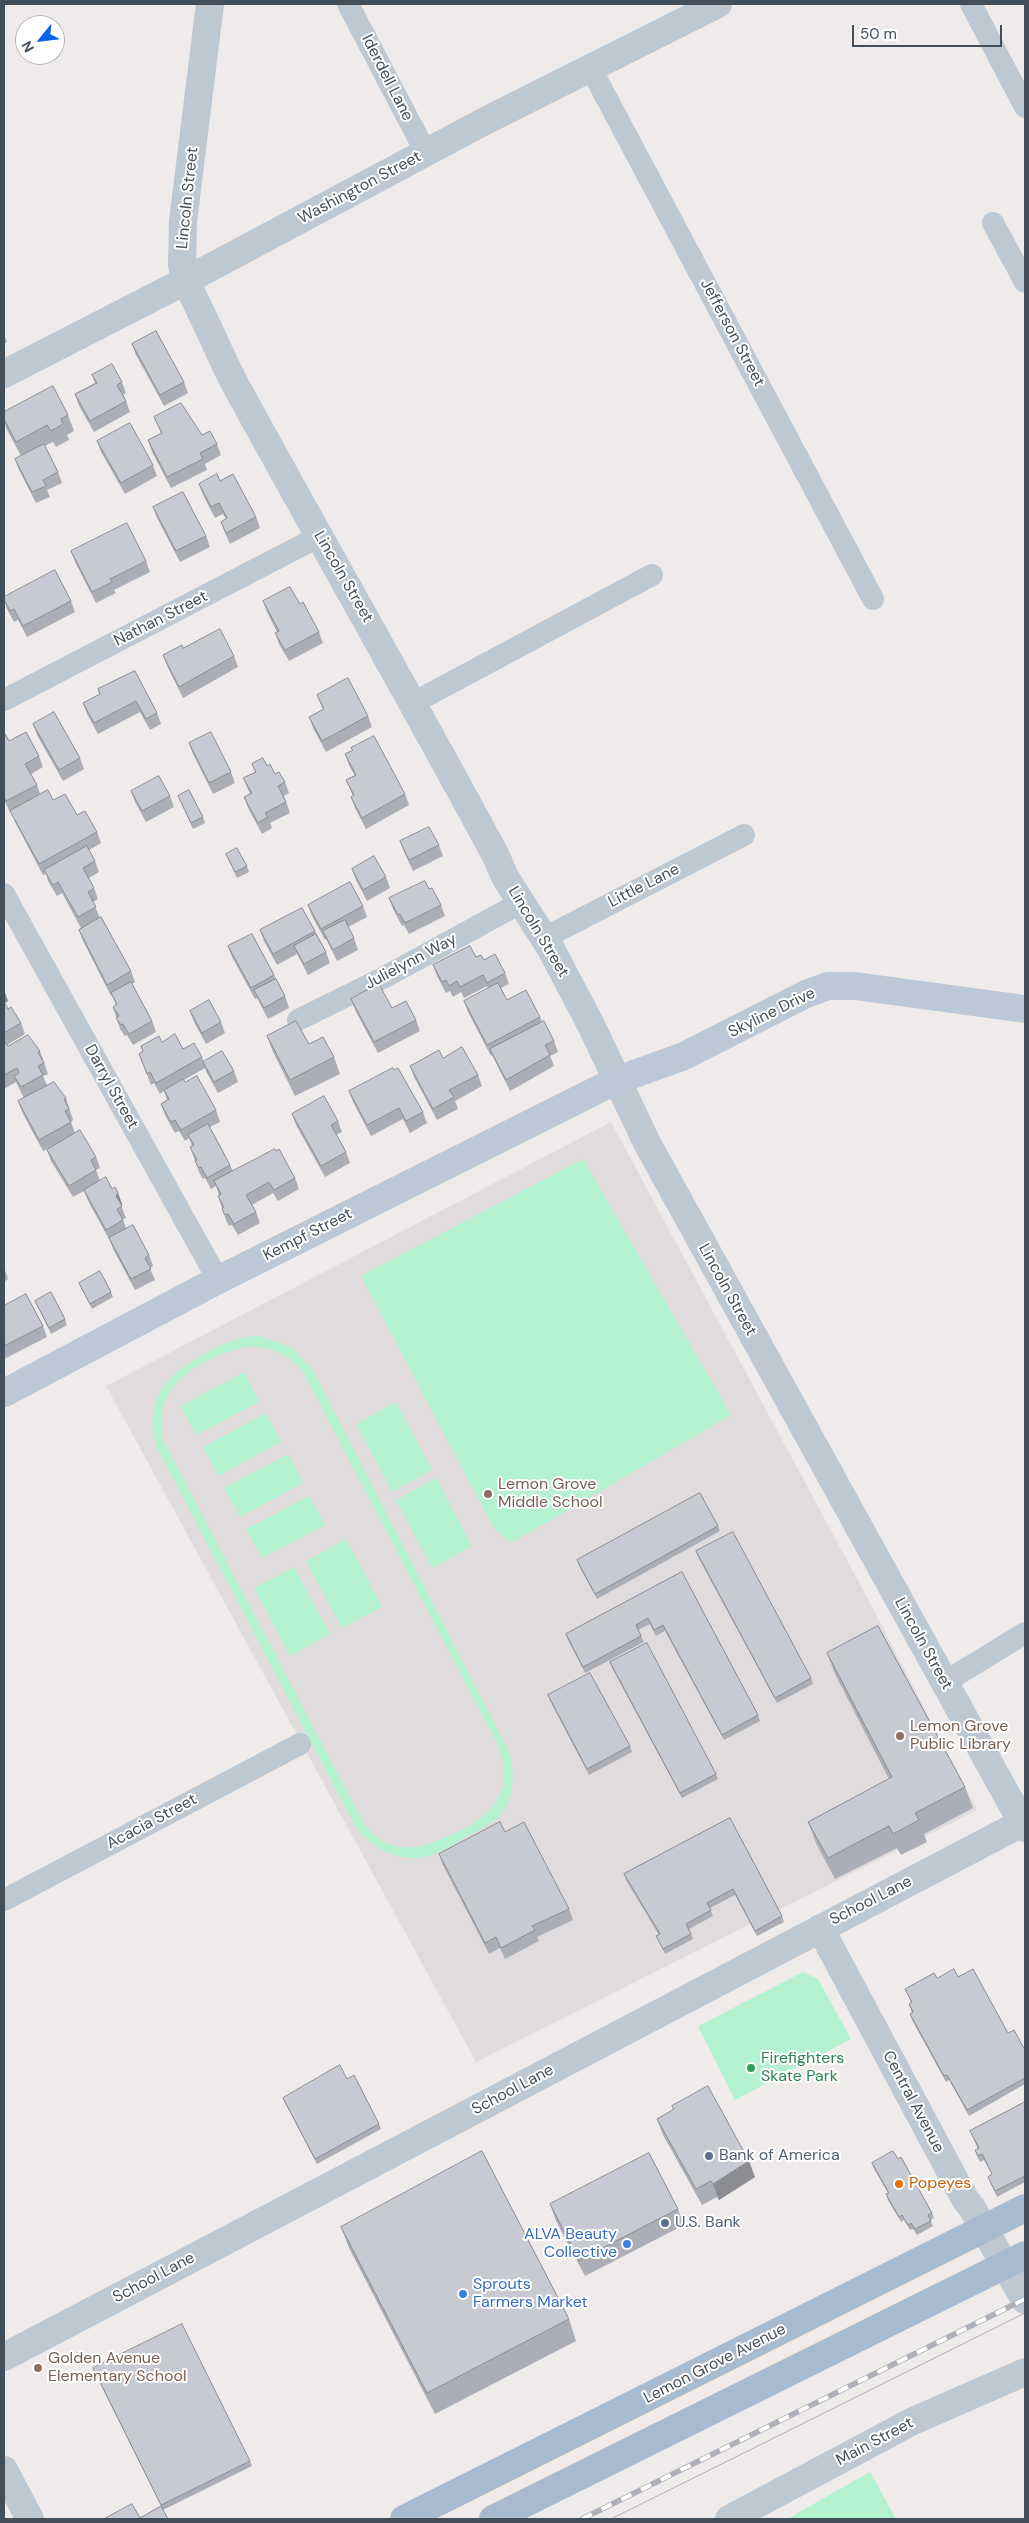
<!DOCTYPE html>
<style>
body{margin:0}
#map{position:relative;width:1029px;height:2523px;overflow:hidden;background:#efebeb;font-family:"DM Sans",sans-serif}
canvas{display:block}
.frame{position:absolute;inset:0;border:5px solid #434e5b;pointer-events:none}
.north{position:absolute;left:15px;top:15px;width:50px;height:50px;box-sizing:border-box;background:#fff;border:1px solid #b4b8bd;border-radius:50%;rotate:241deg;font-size:14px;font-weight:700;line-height:20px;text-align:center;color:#434e5b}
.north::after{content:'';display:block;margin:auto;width:18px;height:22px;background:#0962eb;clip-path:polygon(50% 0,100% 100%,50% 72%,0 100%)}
.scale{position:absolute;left:852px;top:25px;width:150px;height:22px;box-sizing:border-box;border:2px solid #434e5b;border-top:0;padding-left:6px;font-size:15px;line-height:18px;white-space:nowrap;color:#434e5b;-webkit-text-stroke:4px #fff;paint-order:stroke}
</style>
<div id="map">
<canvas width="1029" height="2523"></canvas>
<div class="frame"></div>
<div class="north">N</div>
<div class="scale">50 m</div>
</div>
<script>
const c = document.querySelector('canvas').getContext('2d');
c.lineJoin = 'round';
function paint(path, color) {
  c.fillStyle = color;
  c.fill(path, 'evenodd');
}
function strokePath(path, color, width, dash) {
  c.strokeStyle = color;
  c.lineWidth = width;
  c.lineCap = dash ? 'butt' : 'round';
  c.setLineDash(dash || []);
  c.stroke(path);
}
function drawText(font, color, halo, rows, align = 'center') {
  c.font = font + ' "DM Sans",sans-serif';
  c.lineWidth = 4;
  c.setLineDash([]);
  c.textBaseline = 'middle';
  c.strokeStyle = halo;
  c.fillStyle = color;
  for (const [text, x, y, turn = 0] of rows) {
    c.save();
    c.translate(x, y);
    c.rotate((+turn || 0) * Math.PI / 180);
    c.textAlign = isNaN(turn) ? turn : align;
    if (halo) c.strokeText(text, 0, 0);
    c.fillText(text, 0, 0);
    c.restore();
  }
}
const education = new Path2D(`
 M611,1122l258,479 108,209 -501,252 -370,-676z`);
const green = new Path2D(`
 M583,1159l148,256 -220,128 -17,-14 -133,-253z
 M259,1336l32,11 22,23 196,382c5,17 6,40 -4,56 -9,15 -24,21 -39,29 -11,6 -22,14 -34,18 -29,10 -61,-6 -77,-29l-199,-380c-13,-49 12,-73 52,-94 18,-9 31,-16 51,-16zM244,1347c23,-2 42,5 58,23l196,375c17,47 -4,70 -45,89 -34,16 -63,23 -89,-10l-201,-384c-12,-54 36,-81 81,-93z
 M244,1372l15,30 -63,33 -15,-29z
 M396,1402l36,68 -40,22 -36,-68z
 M266,1413l15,29 -63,34 -15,-29z
 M288,1454l15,29 -63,34 -16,-29z
 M436,1478l36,68 -40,22 -36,-68z
 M309,1496l16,29 -63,33 -16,-29z
 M346,1539l36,68 -40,21 -36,-67z
 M294,1567l36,67 -40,22 -36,-68z
 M803,1972l15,7 33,60 -116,61 -37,-74z
 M870,2472l26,47h-109z`);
const minor = new Path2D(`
 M348,4l78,149
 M971,4l54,103
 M590,67l283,532
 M993,223l32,59
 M4,700l314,-163
 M413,703l239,-128
 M4,894l214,386
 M544,938l200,-103
 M298,1020l85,-42 139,-76
 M945,1682l80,-49
 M4,1900l296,-156`);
const tertiary = new Path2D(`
 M210,4l-27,217 -1,44 3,16c19,34 33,71 51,105 86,157 175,312 260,470l9,21 46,72 40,76 56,118 378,685
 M4,374l181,-93 300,-160 233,-117
 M820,1928l145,271 7,9 53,92
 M4,2357l1018,-534
 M4,2470l26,49
 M729,2519l184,-98 112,-49`);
const secondary = new Path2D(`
 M4,1393l214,-113 397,-199 69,-25 122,-62 22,-8h27l170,23`);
const primary = new Path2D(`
 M404,2519l621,-311
 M493,2519l532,-264`);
const tram = new Path2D(`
 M611,2519l414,-206`);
const rail = new Path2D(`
 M582,2519l443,-220`);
const wall = new Path2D(`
 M4,334l3,8 -3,2z
 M132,344l52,38 4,11 -24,13 -28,-51z
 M92,375l30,7 4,11 -3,2 3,6 4,11 -36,20 -15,-26 -4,-12 20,-11z
 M4,412l64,3 6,16 -7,4 2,5 -13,7 -3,-5 -8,4 13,26 4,11 -15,7 3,7 -14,6 -17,-33 -4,-11 6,-3 -14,-26 -3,-9z
 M154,417l48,18 15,9 4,11 -16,9 2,6 -36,18 -19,-36 -4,-12 13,-7z
 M97,441l56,24 4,11 -32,18 -24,-42z
 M220,481l36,36 4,11 -30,16 -5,-11 -4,-11 5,-3 -3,-5 -8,4 -12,-23 -4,-11z
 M153,507l53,29 4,11 -30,15 -23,-44z
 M71,551l75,10 4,11 -36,18 2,3 -20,10 -21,-41z
 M4,599l67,2 4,11 -48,25 -9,-17 -4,2 -7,-13z
 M263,601l37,3 19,28 4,11 -34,18 -10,-17 -4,-11 2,-1 -10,-20z
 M183,648l51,8 4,11 -55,31 -16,-32 -4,-11z
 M135,671l22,42 4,11 -11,6 -10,-18 -42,22 -11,-20 -4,-11 17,-9 -2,-5z
 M317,695l51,21 4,11 -46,25 -13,-24 -4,-11 14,-7z
 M33,724l47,34 4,11 -21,12 -26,-46z
 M4,732l5,9 30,15 4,11 -12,7 6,11 3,9 13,6 24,15 20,17 4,11 -12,7 6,11 4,11 -10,6 5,10 4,11 -5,3 7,16 31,53 4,11 -3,2 20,37 4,11 -23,13 -6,-10 -2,1 -5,-7 -7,-22 3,-2 -4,-10 -1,1 -28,-55 -4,-11 2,-2 -19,-35 -5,3 -9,-15 -2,-7 -3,1 -28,-53 -4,-10h-1l-6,-12z
 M189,743l42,29 4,11 -22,11 -20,-40z
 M345,754l60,40 4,11 -43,24 -11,-21 -4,-11 2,-1 -7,-16 9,-4 -6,-11z
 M252,764l15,2 8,8 10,8 4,11 -5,3 6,17 -20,10 2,5 -10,6 -14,-26 -4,-11 6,-3 -7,-16 12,-6z
 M131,791l39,5 4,11 -28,15 -11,-20z
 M178,796l25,21 2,6 -12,6z
 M400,841l39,4 4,11 -30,15 -9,-19z
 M226,854l21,12 2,6 -12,6z
 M352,869l34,8 4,11 -23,13 -11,-21z
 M429,889l12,16 4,11 -36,18 -5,-9 -2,1 -9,-17 -4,-11z
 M308,905l55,1 4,11 -19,10 6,11 4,12 -21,11 -11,-22 -1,1 -13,-24z
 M260,930l55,1 11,21 4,11 -22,12 -11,-21 -20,11 -13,-24z
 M228,946l46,29 11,21 4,12 -21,11 -11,-21 -2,1 -23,-42z
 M476,957l8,3 21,13 4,11 -8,4 6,12 33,17 2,5 12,19 4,11 -8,4 4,10 -44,25 -18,-36 -1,1 -23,-44 -4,-11 24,-12 -1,-3 -23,12 -3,-6 -8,5 -3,-6 -4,2 -9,-17 -4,-11z
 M4,990l4,11 -4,2 4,6 13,14 4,11 -18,11 1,1 32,5 8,23 -5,2 4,9 19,13 7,22 -2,2 4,11 21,24 4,11 -4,2 4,11 18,12 4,11 -1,1 5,13 -3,1 3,9 23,27 4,11 -3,2 5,12 -20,10 -22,-41 -3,-8 -22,-40 -4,-10 -11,6 -22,-36 -4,-11 17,-10 -21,11 -21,-39 -4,-11 6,-3 -8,-16 -12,7z
 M351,999l65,21 4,11 -42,22 -23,-43z
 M190,1011l31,11 4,11 -19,11 -12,-22z
 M267,1036l67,21 6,17 -45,22 -22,-44z
 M162,1042l21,7 19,8 2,5 30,9 4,11 -20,11 -11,-20 -2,-5 -21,12 1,2 31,28 4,12 -10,5 20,38 3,6 62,7 4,11 -21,12 -5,-8 -21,12 4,7 4,11 -22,12 -6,-10 -3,1 -3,-6 -8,-24 1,-1 -3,-9 -5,3 -6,-11 -2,1 -4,-7 -9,-25 2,-1 -3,-8 -4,3 -6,-10 -4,2 -10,-18 -4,-11 6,-4 -3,-9 -4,3 -6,-11 -3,2 -12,-31 4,-2 -2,-6z
 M443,1058l35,17 4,11 -27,15 3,8 -21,11 -23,-43 -4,-11z
 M349,1091l74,21 4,11 -17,10 -7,-14 -32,17 -18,-34z
 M292,1114l46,7 4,11 -6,3 10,17 4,11 -25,14 -29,-52z
 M4,1267l4,12 -4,3z
 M79,1283l32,9 2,5 -21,12 -11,-21z
 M35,1301l30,18 2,6 -16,9z
 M4,1306l39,20 4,11 -43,22z
 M718,1526l2,5 -123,68 -18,-33 -2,-6z
 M696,1551l115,127 2,6 -36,19 -79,-146z
 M682,1572l76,143 2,6 -36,19 -59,-109 -9,5 -6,-12 -12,6 6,12 -59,31 -17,-33 -2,-6z
 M827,1653l138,134 8,21 -49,26 3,8 -26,13 -4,-7 -62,31 -19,-36 -8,-21 81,-43 -54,-105z
 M610,1662l106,112 2,5 -36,19 -70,-130z
 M548,1695l82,51 2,6 -43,23 -39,-74z
 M730,1818l52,98 2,6 -27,14 -22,-41 -25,13 3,8 -24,13 4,10 -28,15 -9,-18 3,-1 -33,-55 -2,-6z
 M505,1832l64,77 4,11 -36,17 2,4 -34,18 -5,-11 -11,6 -46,-89 -4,-11z
 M958,1977l50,56 17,17v34l-56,32 -20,-36 -3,2 -34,-62 -2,-6 2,-1 -3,-9 2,-2 -6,-13 32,-11z
 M347,2079l32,45 2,5 -64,35 -32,-61 -2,-5z
 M1025,2102v80l-28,15 -9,-20 4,-3 -8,-14 -4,2 -3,-6 -2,-6 3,-1 -8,-18z
 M672,2106l83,71 -36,23 -2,-3 -15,8 -39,-70 -6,-16 16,-9z
 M898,2159l34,54 2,5 -4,2 3,6 -16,9 -4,-6 -3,1 -6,-10 -3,2 -13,-22 -2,-6 2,-1 -14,-24 -2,-6z
 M550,2204l128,5 6,16 -99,51 -29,-55z
 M341,2227l228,92 7,22 -141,73 -86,-166z
 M93,2368l157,93 2,5 -89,44 -23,8 21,-12 -66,-133z`);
const shadedWall = new Path2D(`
 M4,990l4,11 -4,3z
 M118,1193l4,11 -2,3 -4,-11z
 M749,2161l6,16 -36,23 -6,-16z`);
const building = new Path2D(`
 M156,331l28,51 -24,13 -28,-51z
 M112,364l10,18 -5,3 9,16 -36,20 -15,-27 22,-11 -5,-8z
 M53,386l15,29 -7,4 2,5 -12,7 -4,-6 -31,17 -12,-23v-7z
 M181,403l21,32 8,-4 7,13 -17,9 3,6 -36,18 -19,-37 14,-7 -8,-16z
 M130,423l23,42 -32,18 -24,-42z
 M44,444l14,28 -15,8 3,6 -14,6 -17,-33z
 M217,474l3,7 13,-7 23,43 -30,16 -5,-11 6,-4 -8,-15 -8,4 -12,-23z
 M183,492l23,44 -30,15 -23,-44z
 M127,523l19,38 -36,18 2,3 -20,10 -21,-41z
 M55,570l16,31 -48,25 -9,-17 -4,2 -6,-12v-2z
 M290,587l10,17 3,-2 16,30 -34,18 -10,-17 4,-2 -16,-30z
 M220,629l14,27 -55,31 -16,-32 19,-10 1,3z
 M135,671l22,42 -11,6 -10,-18 -42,22 -11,-20 17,-9 -2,-5z
 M348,678l20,38 -46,25 -13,-24 15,-8 -7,-14z
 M54,712l26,46 -21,12 -26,-46z
 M4,732l5,9 17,-9 13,24 -14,8 12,21 -31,16 -2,-4z
 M211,732l20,40 -22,11 -20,-40z
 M374,736l31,58 -43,24 -11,-21 3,-2 -8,-15 10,-5 -11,-21 8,-4 -2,-2z
 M263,758l4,8 3,-2 5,10 4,-2 6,10 -7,4 8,16 -21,11 3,4 -10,6 -14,-26 8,-4 -9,-15 13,-6 -4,-8z
 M159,776l11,20 -28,15 -11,-20z
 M48,790l5,10 12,-6 12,21 8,-4 12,21 -58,32 -29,-53z
 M189,790l14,27 -12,6 -13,-27z
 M429,827l10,18 -30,15 -9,-19z
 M87,846l8,15 -12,7 11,20 -6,4 8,15 -18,10 -20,-35 -5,3 -9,-15z
 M237,848l10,18 -12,6 -9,-18z
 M374,856l12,21 -23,13 -11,-21z
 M425,881l4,8 3,-1 9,17 -36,18 -5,-9 -2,1 -9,-17z
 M350,882l13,24 -42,23 -13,-24z
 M302,908l13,23 -42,23 -13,-24z
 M101,917l30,54 -24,14 -28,-55z
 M345,920l9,18 -21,12 -10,-19z
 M252,934l22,41 -23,13 -23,-42z
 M316,934l10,18 -22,12 -10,-18z
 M470,946l6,11 5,-2 3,5 11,-6 10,19 -18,10 -4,-8 -23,12 -3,-6 -8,5 -3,-6 -4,2 -9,-17z
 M276,979l9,17 -21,12 -10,-18z
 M131,982l21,39 -23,13 -6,-10 -2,1 -5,-7 3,-2 -6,-9 4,-3 -6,-11z
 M498,983l9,17 19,-10 14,27 -53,28 -23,-44z
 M379,984l13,24 14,-7 10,19 -42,22 -23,-43z
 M209,1000l12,22 -19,11 -12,-22z
 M4,1002l4,7 3,-2 10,16 -17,10z
 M296,1021l13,23 14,-7 11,20 -44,23 -23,-44z
 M544,1021l10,20 -9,4 5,10 -44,25 -16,-31z
 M175,1034l8,15 11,-6 8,14 -46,26 -6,-11 -3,2 -8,-20 4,-3 -2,-5 18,-10 3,6z
 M28,1035l12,16 -2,1 6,11 -6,3 5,9 -22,12 -7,-11 5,-3 -2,-5 -13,7v-31l2,-1 2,3z
 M462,1047l16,28 -29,15 5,7 -21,12 -23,-43 29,-16 4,8z
 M222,1051l12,20 -20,11 -11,-20z
 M393,1068l1,2 4,-2 25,44 -17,9 -7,-13 -32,17 -18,-34z
 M197,1076l19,34 -35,20 -6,-10 -4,2 -10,-18 8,-5 -5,-9 19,-11 2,3z
 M54,1082l12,16 -2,1 5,10 -4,2 6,11 -32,18 -21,-39z
 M324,1096l14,25 -7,4 15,27 -25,14 -29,-52z
 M208,1124l22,41 -23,13 -6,-11 -2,1 -4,-7 2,-1 -7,-13 4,-2 -6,-10z
 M80,1130l16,27 -5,3 5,10 -27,16 -22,-36z
 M275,1149l1,2 3,-2 16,29 -21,12 -5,-8 -23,13 10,17 -22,12 -6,-10 -3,1 -3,-6 2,-2 -6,-11 3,-2 -7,-13z
 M106,1177l6,12 3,-2 3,6 -2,3 6,10 -5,3 6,11 -17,10 -22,-40z
 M133,1225l16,30 -4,3 6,11 -20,10 -22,-41z
 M100,1271l11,21 -21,12 -11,-21z
 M51,1292l14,27 -16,9 -14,-27z
 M26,1294l17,32 -39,20v-40z
 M700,1493l18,33 -123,68 -18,-34z
 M733,1532l78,146 -36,20 -79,-147z
 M682,1572l76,143 -36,20 -59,-110 -9,5 -6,-12 -12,7 5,11 -58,31 -17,-33z
 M878,1626l87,161 -50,26 4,7 -26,14 -4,-8 -61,32 -20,-36 84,-45 -65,-124z
 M647,1643l69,131 -36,19 -70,-131z
 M590,1673l40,73 -43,23 -39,-74z
 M730,1818l52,98 -27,15 -22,-42 -26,14 4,7 -25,14 5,10 -28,15 -7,-13 4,-2 -36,-60z
 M500,1822l5,10 19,-10 45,87 -37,17 3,4 -34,18 -5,-11 -11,6 -46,-89z
 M954,1969l4,8 15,-8 35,64 6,-3 11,20v28l-58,32 -20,-35 -3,1 -34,-62 3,-2 -4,-8 3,-2 -7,-13 29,-16 3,5z
 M340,2065l7,14 7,-4 25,49 -64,35 -32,-61z
 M708,2086l41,75 -36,23 -2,-3 -15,8 -39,-70 17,-10 -2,-3z
 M1025,2102v74l-30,15 -7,-14 4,-3 -10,-20 -4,2 -3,-6 4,-2 -9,-17z
 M482,2151l87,168 -142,74 -86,-166z
 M893,2151l5,8 3,-2 31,56 -4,2 3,6 -16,8 -4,-6 -3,2 -6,-10 -3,2 -13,-23 3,-1 -17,-30z
 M649,2153l29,56 -99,51 -29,-56z
 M182,2324l68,137 -89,44 -68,-137z
 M132,2504l8,14 21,-12 7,13h-64z`);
const markers = [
 [488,1494,5,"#8d6e63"],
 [900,1736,5,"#8d6e63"],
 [751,2068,5,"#2e9e5b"],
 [709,2156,5,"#5c6f8a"],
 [899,2184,5,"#e8710a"],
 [665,2223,5,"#5c6f8a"],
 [627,2244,5,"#3f7fe0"],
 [463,2294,5,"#3f7fe0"],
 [38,2368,5,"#8d6e63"]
];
const streetNames = [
 ["Iderdell Lane",387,78,63],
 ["Washington Street",360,188,-28],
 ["Lincoln Street",188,198,-84],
 ["Jefferson Street",732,333,62],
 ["Lincoln Street",343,577,60],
 ["Nathan Street",161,619,-27],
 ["Little Lane",644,886,-27],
 ["Lincoln Street",538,932,59],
 ["Julielynn Way",411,962,-28],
 ["Skyline Drive",772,1013,-26],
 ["Darryl Street",111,1087,61],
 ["Kempf Street",308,1235,-27],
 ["Lincoln Street",727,1290,61],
 ["Lincoln Street",923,1644,61],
 ["Acacia Street",152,1822,-28],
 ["School Lane",871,1901,-27],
 ["School Lane",513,2090,-28],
 ["Central Avenue",913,2102,62],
 ["School Lane",154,2278,-28],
 ["Lemon Grove Avenue",715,2364,-27],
 ["Main Street",875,2442,-28]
];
const educationNames = [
 ["Lemon Grove",498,1485],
 ["Middle School",498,1503],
 ["Lemon Grove",910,1727],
 ["Public Library",910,1745],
 ["Golden Avenue",48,2359],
 ["Elementary School",48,2377]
];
const leisureNames = [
 ["Firefighters",761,2059],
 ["Skate Park",761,2077]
];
const serviceNames = [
 ["Bank of America",719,2156],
 ["U.S. Bank",675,2223]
];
const foodNames = [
 ["Popeyes",909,2184]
];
const shopNames = [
 ["ALVA Beauty",617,2235],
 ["Collective",617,2253],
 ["Sprouts",473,2285,"left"],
 ["Farmers Market",473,2303,"left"]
];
paint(education, '#e0dcdd');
paint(green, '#b4f2cf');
strokePath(minor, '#bdc8d3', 22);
strokePath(tertiary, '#bdc8d3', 28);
strokePath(secondary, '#bcc8d7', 28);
strokePath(primary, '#a8bace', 28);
strokePath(tram, '#adb1b7', 1);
strokePath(rail, '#adb1b7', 5.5);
strokePath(rail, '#fff', 4, [11]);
paint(wall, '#abaeb5');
paint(shadedWall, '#8b8d93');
paint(building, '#c7cad2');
strokePath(building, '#8b8d93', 1);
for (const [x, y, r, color] of markers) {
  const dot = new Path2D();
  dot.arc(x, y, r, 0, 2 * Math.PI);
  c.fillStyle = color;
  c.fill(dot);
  strokePath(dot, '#fff', 2);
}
drawText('16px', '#434e5b', '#fff', streetNames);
drawText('16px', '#785e54', '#fff', educationNames, 'left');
drawText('16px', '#27864d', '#fff', leisureNames, 'left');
drawText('16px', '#4e5e75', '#fff', serviceNames, 'left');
drawText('16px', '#c56008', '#fff', foodNames, 'left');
drawText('16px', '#366cbe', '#fff', shopNames, 'right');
</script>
